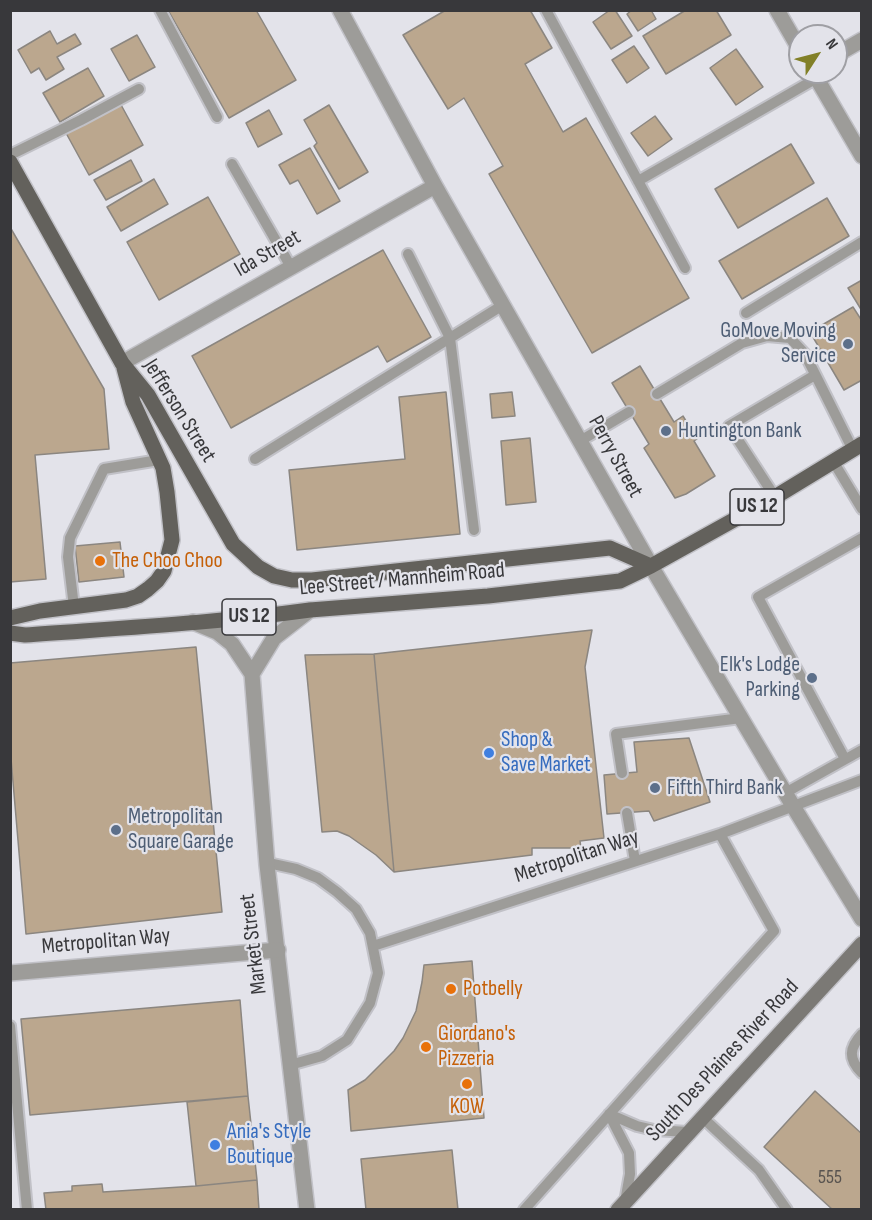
<!DOCTYPE html>
<style>
body{margin:0}
#map{position:relative;width:872px;height:1220px;overflow:hidden;background:#e3e3ea;font-family:"Sofia Sans Condensed",sans-serif}
canvas{display:block}
.frame{position:absolute;inset:0;border:12px solid #38383b;pointer-events:none}
.north{position:absolute;left:788px;top:24px;width:60px;height:60px;box-sizing:border-box;background:#e3e3ea;border:2px solid #9f9fa4;border-radius:50%;rotate:54deg;font-size:16px;font-weight:700;line-height:24px;text-align:center;color:#38383b}
.north::after{content:'';display:block;margin:auto;width:21px;height:27px;background:#828028;clip-path:polygon(50% 0,100% 100%,50% 72%,0 100%)}
</style>
<div id="map">
<canvas width="872" height="1220"></canvas>
<div class="frame"></div>
<div class="north">N</div>
</div>
<script>
const c = document.querySelector('canvas').getContext('2d');
c.lineJoin = 'round';
function paint(path, color) {
  c.fillStyle = color;
  c.fill(path, 'evenodd');
}
function strokePath(path, color, width, dash) {
  c.strokeStyle = color;
  c.lineWidth = width;
  c.lineCap = dash ? 'butt' : 'round';
  c.setLineDash(dash || []);
  c.stroke(path);
}
function drawText(font, color, halo, rows, align = 'center') {
  c.font = font + ' "Sofia Sans Condensed",sans-serif';
  c.lineWidth = 4.5;
  c.setLineDash([]);
  c.textBaseline = 'middle';
  c.strokeStyle = halo;
  c.fillStyle = color;
  for (const [text, x, y, turn = 0] of rows) {
    c.save();
    c.translate(x, y);
    c.rotate((+turn || 0) * Math.PI / 180);
    c.textAlign = isNaN(turn) ? turn : align;
    if (halo) c.strokeText(text, 0, 0);
    c.fillText(text, 0, 0);
    c.restore();
  }
}
const building = new Path2D(`
 M168,10h88l40,70 -67,38z
 M446,10h84l22,38 -27,16 38,68 23,-14 103,180 -97,55 -103,-179 14,-8 -39,-68 -16,11 -45,-74z
 M610,10h5l17,26 -21,13 -18,-27z
 M632,10h19l5,9 -18,12 -11,-17z
 M686,10h30l15,25 -65,39 -23,-38z
 M50,31l7,13 18,-10 6,10 -24,13 7,12 -18,11 -7,-12 -8,5 -13,-23z
 M137,35l18,32 -26,14 -18,-32z
 M634,46l15,22 -22,15 -15,-23z
 M736,49l27,38 -27,18 -26,-37z
 M88,68l16,28 -44,26 -17,-29z
 M120,103l23,42 -54,30 -23,-42z
 M329,105l39,67 -29,17 -25,-43 3,-3 -13,-23z
 M269,110l13,24 -24,13 -12,-24z
 M655,116l17,23 -24,17 -17,-23z
 M791,144l23,39 -76,45 -23,-39z
 M310,148l30,53 -23,13 -19,-34 -8,4 -11,-19z
 M131,160l11,21 -36,19 -12,-20z
 M154,179l14,25 -47,27 -14,-24z
 M208,197l32,57 -81,46 -32,-58z
 M827,198l22,38 -107,63 -23,-38z
 M10,227l94,162 5,60 -74,6 11,124 -36,3z
 M383,250l48,87 -44,25 -9,-16 -147,82 -39,-72z
 M862,280v31l-14,-23z
 M853,307l9,14v59l-18,10 -34,-58z
 M640,366l34,56 9,-6 14,23 -3,2 21,35 -29,18 -11,4 -31,-50 5,-4 -37,-61z
 M446,392l14,142 -163,16 -8,-80 116,-11 -6,-62z
 M512,392l3,24 -23,2 -2,-24z
 M530,438l6,64 -30,3 -5,-64z
 M120,542l4,35 -45,5 -4,-36z
 M592,630l-7,37 19,171 -24,3 1,7h-49v7l-138,17 -20,-218z
 M196,647l26,265 -196,22 -16,-187v-84z
 M374,654l20,218 -18,-17 -27,-19 -12,-5 -15,1 -17,-177z
 M689,738l21,64 -56,19 -5,-10 -42,3 -3,-39 33,-3 -3,-30z
 M472,961l12,157 -133,13 -3,-41 17,-10 29,-29 9,-13 13,-27 6,-29 2,-17z
 M240,1000l8,96 -218,19 -9,-96z
 M815,1091l47,43v76h-29l-69,-63z
 M248,1096l9,84 -61,6 -9,-84z
 M452,1150l6,60h-92l-5,-51z
 M257,1180l2,30h-213l-2,-17 28,-2v-5l30,-2 1,8 93,-6z`);
const service = new Path2D(`
 M160,10l57,107
 M546,10l139,258
 M10,155l71,-35 58,-31
 M232,164l59,103
 M638,181l179,-103
 M408,254l42,84 24,192
 M746,313l116,-71
 M657,394l85,-51 25,-7 23,2 15,16 48,96
 M580,441l49,-29
 M255,459l248,-154
 M833,461l29,48
 M775,497l-46,-71 86,-51
 M74,607l-6,-50 2,-19 34,-69 55,-9
 M845,759l-87,-162 104,-59
 M622,773l-6,-39 125,-16
 M785,793l77,-43
 M627,813l8,48
 M267,865l6,-1 23,5 22,9 19,14 19,17 14,24 8,40 -8,30 -23,37 -25,16 -32,9
 M373,946l347,-112 142,-54
 M10,1026l17,184
 M862,1034c-13,14 -14,25 0,39
 M702,1117l57,53 28,40
 M625,1202l5,-28 -1,-21 -20,-39 28,12 17,4 34,2
 M524,1210l130,-146 120,-133 -54,-97`);
const minor = new Path2D(`
 M340,10l95,176 216,380
 M777,10l23,40
 M836,55l26,-15
 M813,72l49,84
 M122,363l313,-177
 M193,622l24,10 15,12 20,30 15,191 40,345
 M252,674l22,-36 36,-28`);
const tertiary = new Path2D(`
 M651,566l142,240 69,113
 M10,973l268,-23`);
const secondary = new Path2D(`
 M618,1210l244,-266`);
const primary = new Path2D(`
 M10,162l112,201 26,32 85,149 25,23 16,9 18,4h20l298,-32 41,18
 M10,618l30,-7 86,-11 12,-4 10,-7 9,-8 7,-10 8,-31 -5,-48 -4,-24 -30,-66 -9,-34
 M10,633l15,2c95,-7 191,-12 285,-25l178,-14 132,-15 31,-15 124,-69 87,-53`);
const markers = [
 [848,344,6,"#5c6f8a"],
 [666,431,6,"#5c6f8a"],
 [100,561,6,"#e8710a"],
 [812,678,6,"#5c6f8a"],
 [489,753,6,"#3f7fe0"],
 [655,788,6,"#5c6f8a"],
 [116,830,6,"#5c6f8a"],
 [451,989,6,"#e8710a"],
 [426,1047,6,"#e8710a"],
 [467,1084,6,"#e8710a"],
 [215,1145,6,"#3f7fe0"]
];
const numberNames = [
 ["555",830,1178]
];
const shields = [
 [757,507,54],
 [249,617,54]
];
const shieldNames = [
 ["US 12",757,507],
 ["US 12",249,617]
];
const streetNames = [
 ["Ida Street",268,254,-30],
 ["Jefferson Street",179,411,58],
 ["Perry Street",615,457,61],
 ["Lee Street / Mannheim Road",402,580,-5],
 ["Metropolitan Way",577,857,-18],
 ["Metropolitan Way",106,942,-5],
 ["Market Street",254,944,-97],
 ["South Des Plaines River Road",723,1061,-47]
];
const serviceNames = [
 ["GoMove Moving",836,331,"right"],
 ["Service",836,356,"right"],
 ["Huntington Bank",678,431],
 ["Elk's Lodge",800,665,"right"],
 ["Parking",800,690,"right"],
 ["Fifth Third Bank",667,788],
 ["Metropolitan",128,817],
 ["Square Garage",128,842]
];
const foodNames = [
 ["The Choo Choo",112,561],
 ["Potbelly",463,989],
 ["Giordano's",438,1034],
 ["Pizzeria",438,1059],
 ["KOW",467,1107,"center"]
];
const shopNames = [
 ["Shop &",501,740],
 ["Save Market",501,765],
 ["Ania's Style",227,1132],
 ["Boutique",227,1157]
];
paint(building, '#bba78e');
strokePath(building, '#8b8680', 1.5);
strokePath(service, '#c1c1c7', 14);
strokePath(minor, '#c1c1c7', 18);
strokePath(tertiary, '#c1c1c7', 18);
strokePath(secondary, '#c1c1c7', 18);
strokePath(primary, '#c1c1c7', 18);
strokePath(service, '#9d9c99', 10);
strokePath(minor, '#9d9c99', 15);
strokePath(tertiary, '#9d9c99', 15);
strokePath(secondary, '#7b7975', 15);
strokePath(primary, '#63615c', 15);
for (const [x, y, r, color] of markers) {
  const dot = new Path2D();
  dot.arc(x, y, r, 0, 2 * Math.PI);
  c.fillStyle = color;
  c.fill(dot);
  strokePath(dot, '#e3e3ea', 2);
}
drawText('20px', '#595450', null, numberNames);
for (const [x, y, w] of shields) {
  const box = new Path2D();
  box.roundRect(x - w / 2, y - 18, w, 36, 4.5);
  c.fillStyle = '#e3e3ea';
  c.fill(box);
  strokePath(box, '#38383b', 1.5);
}
drawText('bold 21px', '#38383b', null, shieldNames);
drawText('22px', '#38383b', '#e3e3ea', streetNames);
drawText('22px', '#4e5e75', '#e3e3ea', serviceNames, 'left');
drawText('22px', '#c56008', '#e3e3ea', foodNames, 'left');
drawText('22px', '#366cbe', '#e3e3ea', shopNames, 'left');
</script>
